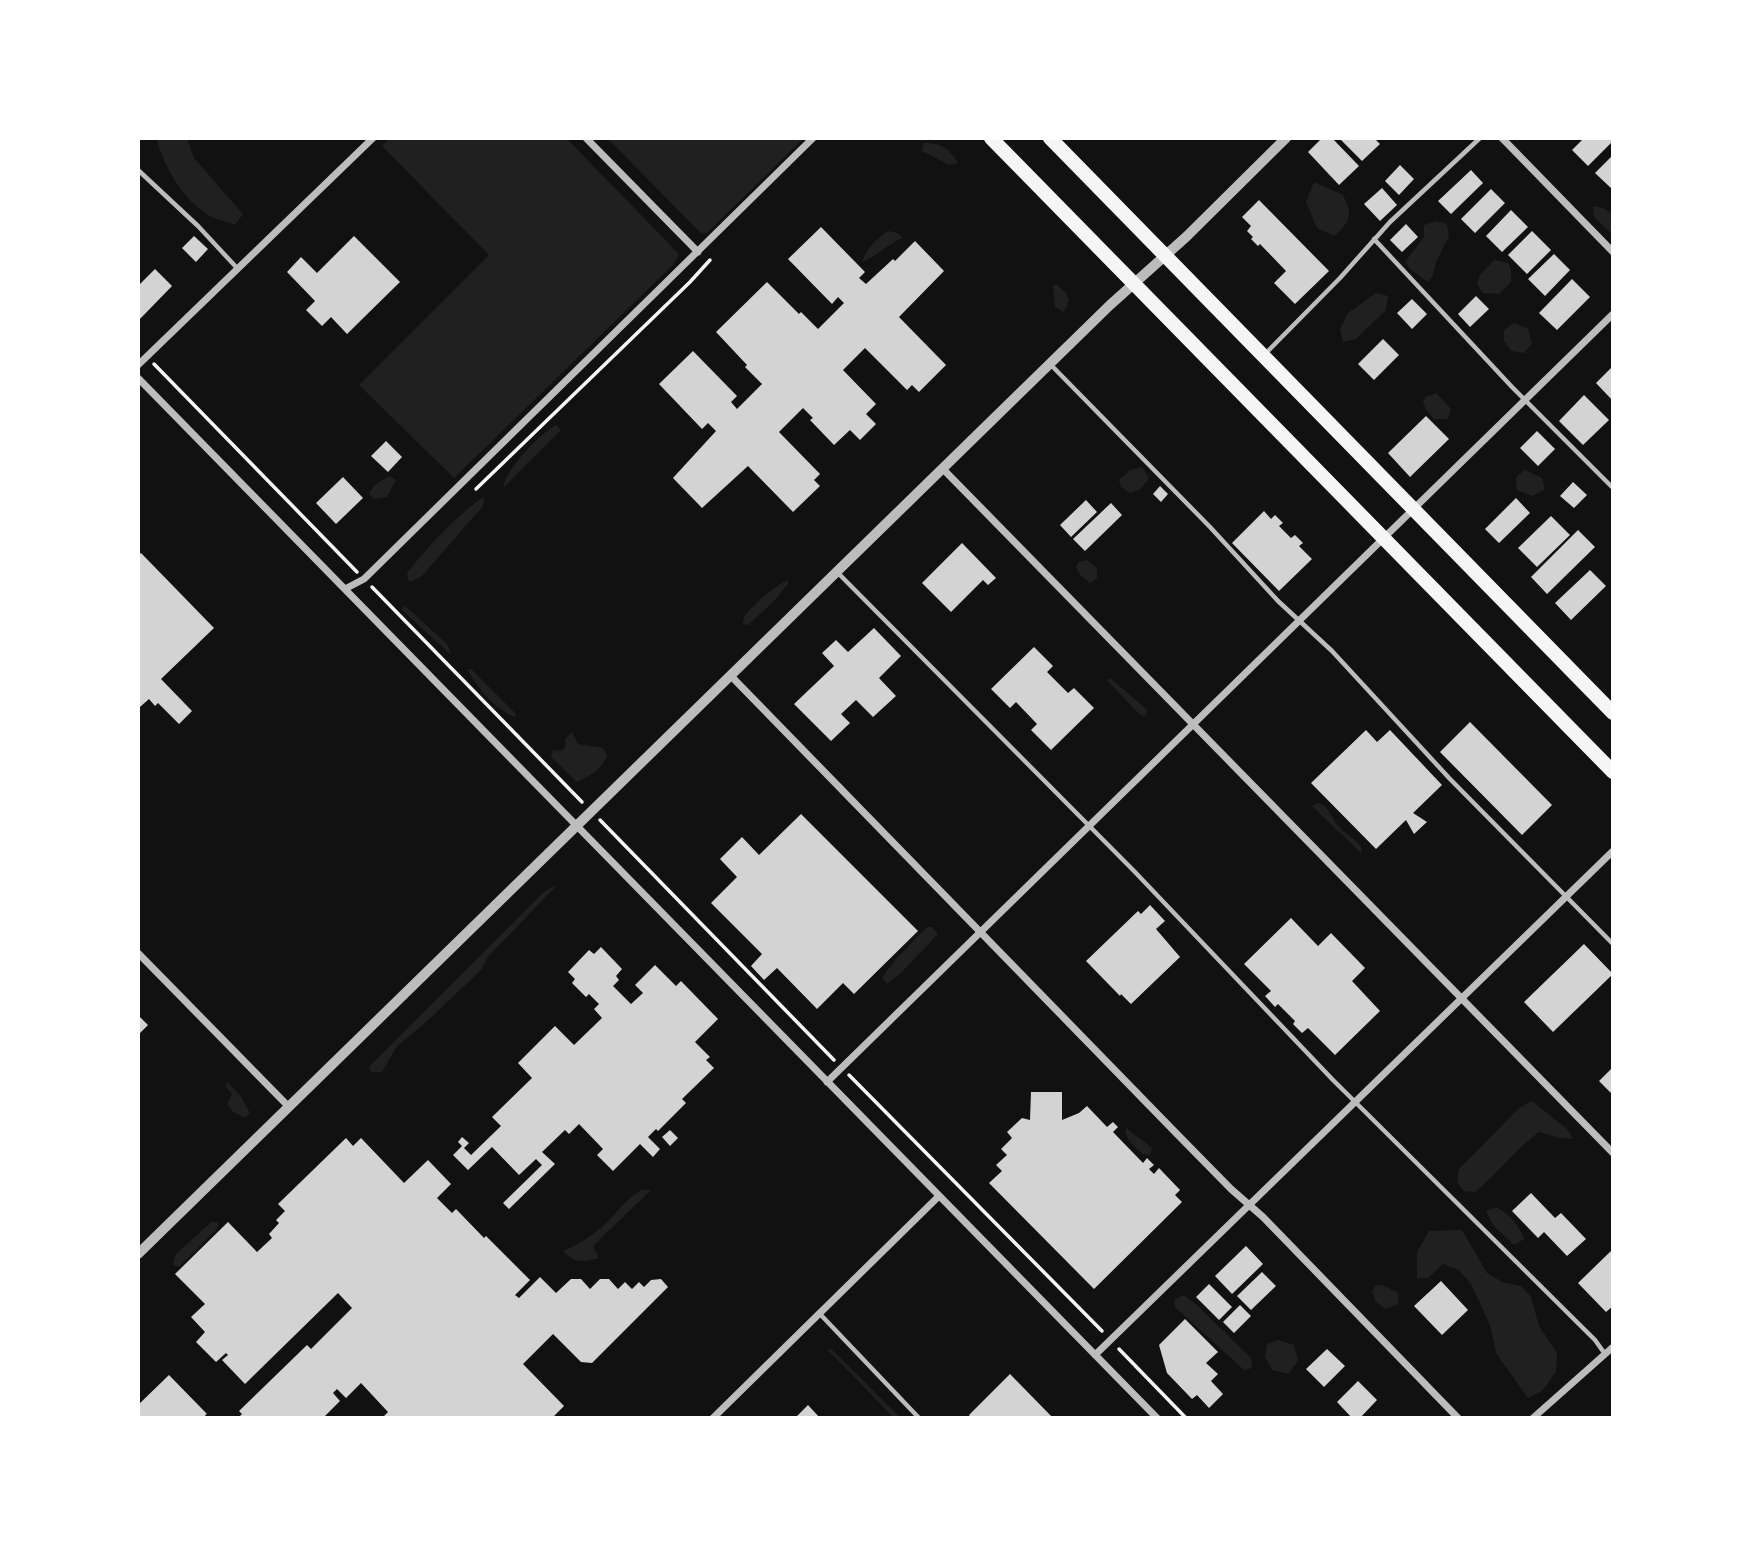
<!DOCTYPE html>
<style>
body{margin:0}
#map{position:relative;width:1751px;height:1556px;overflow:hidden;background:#111;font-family:Spectral,serif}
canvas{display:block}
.frame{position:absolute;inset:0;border:140px solid #fff;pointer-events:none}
</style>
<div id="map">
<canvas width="1751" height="1556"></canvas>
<div class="frame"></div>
</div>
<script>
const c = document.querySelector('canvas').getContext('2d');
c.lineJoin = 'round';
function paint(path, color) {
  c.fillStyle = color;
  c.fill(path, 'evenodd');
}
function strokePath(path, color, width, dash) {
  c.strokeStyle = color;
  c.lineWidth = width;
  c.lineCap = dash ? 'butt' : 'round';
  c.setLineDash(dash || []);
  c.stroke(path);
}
const green = new Path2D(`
 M160,138h27l7,20 49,56 -8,11c-9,-4 -22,-6 -30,-12 -25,-18 -39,-44 -48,-72z
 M390,138h176l113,116 -5,10 -220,214 -95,-93 130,-130 -107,-109z
 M607,138h197l-96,94 -6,2z
 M924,143c17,0 25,5 34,20l-9,2 -27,-14z
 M1314,182l29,13c10,21 8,26 -9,41l-17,-8 -11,-26z
 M1593,206l10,2 10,6v21l-19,-18z
 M1437,221l10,3 2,12 -13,26 -3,13 -5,7 -17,-12 -6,-8 19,-25v-12z
 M888,231l10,2 5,5c-16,6 -28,20 -41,24 5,-14 13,-22 26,-31z
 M1494,260l14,3 3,7v12l-12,12 -16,-1 -6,-9 3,-9z
 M1057,285l9,8 3,8 -5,11 -9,-5 -2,-21z
 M1376,293l12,3 -2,14 -30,29 -13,3 -3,-13 8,-16z
 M1514,323l14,6 4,14 -8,10 -13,-2 -7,-10v-11z
 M1436,393l15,16 -3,10h-14l-8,-9 -3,-9 3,-4z
 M556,425l5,5 -58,58c4,-21 35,-52 53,-63z
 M1142,467l7,11 -8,11 -11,4 -9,-6 -2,-7 11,-10z
 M1525,470l17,8 3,11 -13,7 -15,-6 -1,-13z
 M389,476l7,4 -9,17 -14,2 -4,-6 7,-9z
 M484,497l-1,9 -62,71 -12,5 -2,-9c17,-22 53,-62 77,-76z
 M1087,560l10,8v10l-7,5 -10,-8 -4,-8 3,-5z
 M788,580v4l-13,16 -27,25 -5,-1 1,-8c13,-14 27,-28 44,-36z
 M404,605l44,40 3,10 -49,-45z
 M467,669h4l45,45 -1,3c-20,-7 -38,-30 -48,-48z
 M1110,678l33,28 4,5 -2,5 -6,-2 -32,-34z
 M572,732l6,12 25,4 4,7c-4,14 -17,21 -30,27l-26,-25 2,-7 9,1 4,-6 -1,-6z
 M1319,803c11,4 11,13 18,22 7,9 18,12 25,23l-1,5 -49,-47z
 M557,885l-70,73 -5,11 -58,55 -27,22 -15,26h-11l-2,-5 176,-176z
 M927,927h5l6,7 -37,39 -14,11 -5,-6 13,-18z
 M227,1082l13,13 10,18 -5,5 -12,-6 -6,-8 5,-10 -6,-7z
 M1532,1101l35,28 6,10 -13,-1 -21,-6c-24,17 -41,42 -64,60l-11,-1 -7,-9 2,-13 60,-61z
 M1126,1128l26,20 -2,7 -7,-1c-8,-7 -19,-15 -17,-26z
 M641,1190h10l-58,56 6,12c-16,4 -24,6 -36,-7 14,-6 27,-14 38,-23 14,-13 24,-28 40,-38z
 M1496,1207c13,7 23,17 28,32l-10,6 -21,-20 -7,-14z
 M211,1222h8l-2,7 -38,38 -6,-2 2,-10z
 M1462,1230l25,43 15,9 19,4 10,11 8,29 18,27 -1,19 -14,19 -14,7 -32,-45 -6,-28 -19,-41 -12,-14 -16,-6 -15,14h-11v-26l12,-21z
 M1376,1285l9,1 13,7v11l-13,5 -9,-7 -4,-11z
 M1184,1295l14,11 53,52 1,10 -8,2 -69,-63 -1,-7z
 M1278,1340l16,5 4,16 -10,13 -16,-4 -7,-13 2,-13z
 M827,1349l5,1 69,68h-7z`);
const building = new Path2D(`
 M1322,138h10l27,28 -20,19 -31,-33z
 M1339,138h35l6,6 -18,17z
 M1584,138h29v3l-25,25 -16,-16z
 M1613,155v35l-18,-17z
 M1400,165l14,14 -15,16 -14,-14z
 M1471,170l12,13 -32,31 -13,-13z
 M1382,188l15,17 -17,16 -16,-17z
 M1491,189l14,14 -30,30 -14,-14z
 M1259,200l70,71 -34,33 -21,-21 12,-12 -26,-27 -2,2 -7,-7 2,-2 -6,-6 4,-5 -9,-9z
 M1511,210l17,17 -26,25 -16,-16z
 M1406,224l12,13 -16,15 -12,-12z
 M821,227l44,45 -6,6 7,6 27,-25 2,2 20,-20 29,30 -45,46 47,48 -27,27 -7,-7 -5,5 -42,-42 -22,22 33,34 -10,10 10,10 -16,16 -10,-10 -16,15 -24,-25 3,-2 -10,-10 -24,24 41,42 -6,6 6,6 -27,26 -45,-46 -46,42 -29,-30 43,-47 -8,-8 -6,6 -43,-45 34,-33 44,45 -6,6 6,7 25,-25 -17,-17 2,-2 -31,-33 51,-50 32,32 2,-2 17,17 26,-26 -6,-6 -6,7 -44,-45z
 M1532,231l19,19 -24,24 -19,-19z
 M194,236l14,13 -12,13 -14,-14z
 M354,236l46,46 -53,52 -16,-17 -9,9 -16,-16 9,-9 -28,-29 14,-15 16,16z
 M1554,254l16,16 -25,26 -17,-17z
 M155,269l17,17 -34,35v-35z
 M1572,279l18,18 -33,33 -18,-17z
 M1476,296l13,13 -19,18 -12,-13z
 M1412,299l15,15 -15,15 -15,-16z
 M1383,339l16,16 -25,25 -16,-16z
 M1613,366v35l-17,-18z
 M1584,395l25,25 -26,25 -24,-24z
 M1426,416l23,23 -39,38 -22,-24z
 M1537,431l18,18 -17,17 -18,-18z
 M386,441l16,16 -14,15 -17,-16z
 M343,477l20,21 -27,26 -20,-21z
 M1573,482l14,13 -13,13 -14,-12z
 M1160,486l8,8 -7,8 -8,-8z
 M1516,498l14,15 -31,30 -14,-14z
 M1086,500l11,12 -26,25 -11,-12z
 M1111,503l11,12 -37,36 -12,-12z
 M1264,511l7,8 4,-4 8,8 -4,3 12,12 4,-3 8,8 -4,3 13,13 -33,32 -47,-48z
 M1551,516l19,19 -33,32 -19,-19z
 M1578,530l17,17 -48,47 -16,-17z
 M962,543l34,35 -8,7 -5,-5 -32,32 -29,-29z
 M141,553l73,75 -53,51 31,32 -13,13 -21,-21 -3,3 -6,-7 -9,8 -2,-2v-150z
 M1590,570l16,16 -35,34 -16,-17z
 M874,628l27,28 -22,22 17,18 -23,21 -17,-17 -15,14 9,9 -19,18 -37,-37 40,-38 -12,-13 14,-13 12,12z
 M1034,647l19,19 -6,6 21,21 6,-5 20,20 -43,42 -20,-20 6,-6 -21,-22 -6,6 -19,-19z
 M1470,722l82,83 -30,30 -82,-83z
 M1366,730l11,12 13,-12 52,55 -29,28 14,9 -13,12 -8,-14 -30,29 -65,-66z
 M801,814l117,117 -64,63 -11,-11 -26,26 -40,-41 -13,12 -13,-14 11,-12 -51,-51 26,-26 -17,-18 22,-22 17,18z
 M1150,905l15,16 -9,8 24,28 -49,47 -10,-10 -1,2 -34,-35 52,-50 3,3z
 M1291,918l27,28 13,-13 34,35 -13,13 28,30 -45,44 -27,-27 -6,5 -9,-9 2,-3 -17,-17 -3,3 -10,-11 6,-5 -27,-27z
 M1584,944l29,30 -60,58 -29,-30z
 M601,947l21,22 -6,7 3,4 -6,6 18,18 12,-11 -8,-8 20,-20 21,21 5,-5 37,38 -23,23 15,15 -4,3 8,8 -32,31 4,4 -28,28 -2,-2 -8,8 12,12 -7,8 -13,-13 -27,27 -16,-16 6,-6 -24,-25 -10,10 -4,-4 -23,22 13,12 -46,45 -6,-6 39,-38 -6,-6 -17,16 -27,-28 -24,23 -15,-15 9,-9 -4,-4 4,-5 7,6 -5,5 7,7 30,-29 -9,-9 40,-39 -14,-15 37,-37 19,19 28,-27 -8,-9 5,-5 -10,-10 -3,3 -14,-14 3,-4 -7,-7 21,-22 5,4z
 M138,1015l10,10 -10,10z
 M1613,1067v28l-14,-14z
 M1031,1092h31v28l17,-7 8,-7 20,21 6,-5 5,5 -5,5 30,31 4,-5 7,7 -5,4 5,5 5,-6 21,22 -5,5 7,7 -88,87 -105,-106 13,-12 -6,-6 11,-10 -6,-6 11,-11 -5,-6 15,-14 8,2z
 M670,1130l8,8 -8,8 -8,-9z
 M346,1138l7,8 8,-8 43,45 24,-23 23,24 -14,14 15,15 4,-4 28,29 2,-2 44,44 -15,15 4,3 21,-21 16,16 15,-14h10l9,10 10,-10h9l9,10 7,-7 7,7 7,-7 5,5 7,-7 10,-1 7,8 -76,76 -11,-1 -28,-28 -30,30 41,42 -12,12h-170l6,-6 -27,-29 -15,15 -9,-9 -4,4 7,8 -17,17h-85l4,-4 -3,-3 68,-66 4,4 41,-41 -14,-15 -93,91 -23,-24 6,-5 -2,-2 -10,9 -20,-20 9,-10 -14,-15 14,-13 -30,-30 53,-52 29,30 15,-14 -3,-4 10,-11 -3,-3 9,-9 -7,-7z
 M1531,1193l24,25 6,-5 25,26 -19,17 -23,-24 -6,6 -26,-27z
 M1246,1246l17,18 -31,30 -17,-18z
 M1613,1249v57l-7,6 -28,-29z
 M1262,1272l14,14 -25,24 -14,-14z
 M1441,1281l27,29 -26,25 -28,-29z
 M1209,1284l23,23 -13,13 -23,-23z
 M1240,1305l11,11 -17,17 -11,-11z
 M1185,1319l33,33 -12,11 12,11 -7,7 12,13 -14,14 -12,-13 -5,4 -25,-26 -8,-28z
 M1327,1349l18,17 -21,21 -18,-18z
 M1010,1374l43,44h-82l-2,-3z
 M169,1375l38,39 -2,1 2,3h-69v-13z
 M1358,1381l19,19 -17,18h-8l-15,-16z
 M808,1405l12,13h-25z`);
const path = new Path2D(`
 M154,364l203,208
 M476,489l214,-207 20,-22
 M372,587l210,215
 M600,820l234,240
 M849,1075l253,256
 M1119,1349l67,69`);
const service = new Path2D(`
 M138,170l60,56 39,42
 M1374,239l138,148 101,101
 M1266,353l74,-75 50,-56 90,-84
 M1051,365l159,162 68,74 54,50 118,128 163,165
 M838,573l296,298 199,209 262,260 10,14
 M820,1314l99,104`);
const minor = new Path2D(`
 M586,138l112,114
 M1502,138l111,114
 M138,365l235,-227
 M138,378l1019,1040
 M943,469l670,684
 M345,589l19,-10 449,-441
 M731,676l445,457 55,56 32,28 195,201
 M138,953l151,154
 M827,1082l786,-768
 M1095,1355l518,-504
 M713,1418l226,-222
 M1533,1418l80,-71`);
const tertiary = new Path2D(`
 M138,1254l972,-949 76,-68 100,-99`);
const trunk = new Path2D(`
 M991,138l622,634
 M1050,138l563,575`);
paint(green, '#202020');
paint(building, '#d3d3d3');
strokePath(path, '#f5f5f5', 3.5);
strokePath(service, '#bcbcbc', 4.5);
strokePath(minor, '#bcbcbc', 7);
strokePath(tertiary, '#bcbcbc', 10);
strokePath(trunk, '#f5f5f5', 14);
</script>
